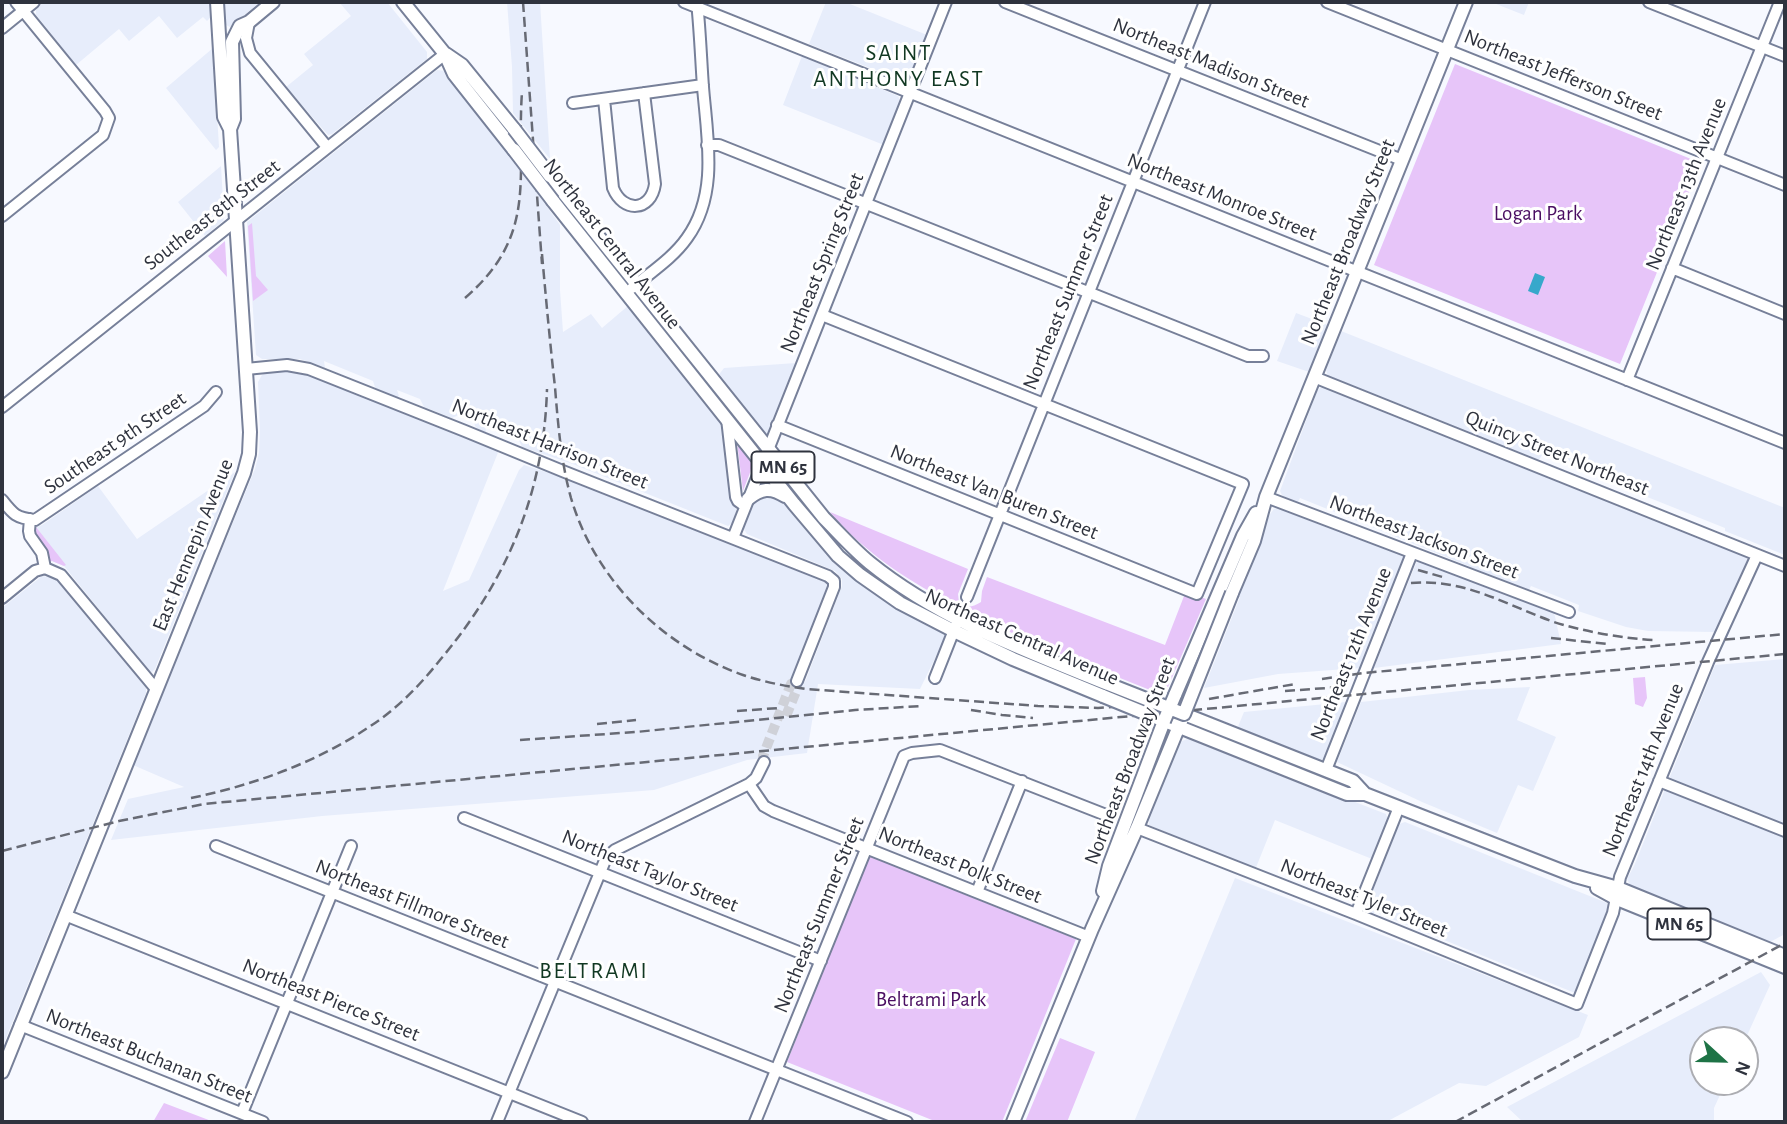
<!DOCTYPE html>
<style>
body{margin:0}
#map{position:relative;width:1787px;height:1124px;overflow:hidden;background:#f7f9ff;font-family:"Alegreya Sans",sans-serif}
canvas{display:block}
.frame{position:absolute;inset:0;border:4px solid #2f333e;pointer-events:none}
.north{position:absolute;left:1689px;top:1026px;width:70px;height:70px;box-sizing:border-box;background:#fff;border:2px solid #acadb2;border-radius:50%;rotate:112deg;font-size:19px;font-weight:700;line-height:28px;text-align:center;color:#2f333e}
.north::after{content:'';display:block;margin:auto;width:24px;height:32px;background:#1e7346;clip-path:polygon(50% 0,100% 100%,50% 72%,0 100%)}
</style>
<div id="map">
<canvas width="1787" height="1124"></canvas>
<div class="frame"></div>
<div class="north">N</div>
</div>
<script>
const c = document.querySelector('canvas').getContext('2d');
c.lineJoin = 'round';
function paint(path, color) {
  c.fillStyle = color;
  c.fill(path, 'evenodd');
}
function strokePath(path, color, width, dash) {
  c.strokeStyle = color;
  c.lineWidth = width;
  c.lineCap = dash ? 'butt' : 'round';
  c.setLineDash(dash || []);
  c.stroke(path);
}
function drawText(font, color, halo, rows, align = 'center') {
  c.font = font + ' "Alegreya Sans",sans-serif';
  c.lineWidth = 6;
  c.setLineDash([]);
  c.textBaseline = 'middle';
  c.strokeStyle = halo;
  c.fillStyle = color;
  for (const [text, x, y, turn = 0] of rows) {
    c.save();
    c.translate(x, y);
    c.rotate((+turn || 0) * Math.PI / 180);
    c.textAlign = isNaN(turn) ? turn : align;
    if (halo) c.strokeText(text, 0, 0);
    c.fillText(text, 0, 0);
    c.restore();
  }
}
const built = new Path2D(`
 M43,2h166l2,15 -4,4 -4,-4 -26,21 -18,-22 -30,25 -10,-12 -43,36 -40,-50v-5z
 M223,2h37l-30,25 -6,-3z
 M339,2h48l40,50v7l-95,75 -4,1 -42,-48 27,-22 -9,-11 47,-38z
 M507,2h33l10,157 -37,-46 -1,-46z
 M826,2h19l82,33 -17,43 -7,3 -94,-37z
 M1491,2h38l-5,13z
 M213,48l6,99 -3,3 -50,-62z
 M802,56l96,40 3,6 -17,43 -101,-40z
 M437,70l8,1 70,90 45,64v65l3,42 28,-18 11,14 27,-23 94,113 8,83 6,9 -5,13 -4,3 -158,-63 -48,-16 -4,-9 -33,-13 1,7 -7,-2 -4,-4 -1,-4 -15,-7 -7,3 -28,-11 -4,-8 -23,-9 2,6 -2,2 -21,-8 -3,-9 -49,-20 1,7 -25,-9h-38l-6,-4 -9,-133z
 M221,166l3,51 -1,4 -18,15 -27,-34z
 M1296,313l32,12 -19,47 -32,-11z
 M1341,331l444,177v47l-60,-24v-3l-183,-73 -3,5 -211,-84 -2,-6z
 M796,363l-22,55 -1,9 -2,4 -5,3 -5,-2 -44,-55 7,-9z
 M293,369l206,81 -56,141 26,-11 50,-110 5,-5 47,15 256,102 1,4 -35,94 12,2 37,-96v-7l-7,-8 -88,-37 -4,-6 13,-30 5,-4 20,2 46,54 116,81 2,7 -25,51 -102,-5 -11,69 -60,7 -93,30 -332,26 -211,24 17,-41 56,-12 -51,-22 122,-296 4,-16 1,-22 -2,-49 4,-7 6,-5z
 M1325,386l422,171 1,3 -33,72 -67,-1 -22,-4 -48,-16 1,-6 -48,-19 -3,6 -58,-21 1,-4 -171,-69 -3,6 -5,-1 -10,-8 -2,-4 37,-100 3,-3z
 M235,472l-80,197 -3,3 -4,-2 -84,-104 -12,-5 -4,1 -14,-34 8,-3 56,-39 39,53z
 M1282,507l121,49 1,3 -44,109 -82,6 -74,14 36,-91 -3,-2 33,-81 4,-5z
 M1417,561h6l131,51 7,32 -187,24z
 M42,576l15,2 86,106 3,4v5l-144,355v-440z
 M1785,659v275l-15,8 -140,-57 -3,-6 7,-13 81,-201z
 M1530,687l-13,33 39,17 -23,54 -15,-6 -21,48 -75,-31 -85,-40 24,-60 108,-12z
 M1346,702l-22,57 -7,2 -80,-32 7,-17z
 M1190,738l196,76 2,6 -16,39 -97,-39 -20,50 -106,-45 -1,-7 29,-71 5,-6z
 M1405,822l202,81 2,5 -34,85 -200,-81 -2,2 -6,-2 -1,-4 33,-84z
 M1235,878l353,137 -9,22 -93,49 -27,-3 -73,39h-252z
 M1761,972l9,13 -25,55h-42v42h23l-12,26v14h-191l-16,-15z`);
const green = new Path2D(`
 M1455,64l246,99 -81,201 -246,-99z
 M252,223l4,53 12,14 -15,11 -5,-75z
 M225,241l2,36 -19,-21z
 M737,442c19,25 17,20 6,49z
 M830,512l138,57 -10,25 1,9c9,6 13,4 22,-1l1,-11 5,-14 178,68 21,-54 20,8 -38,88 -18,3c-65,-26 -130,-51 -192,-83 -46,-24 -94,-54 -128,-95z
 M36,527l30,38 -2,1 -12,-5 -4,1 -15,-27 1,-7z
 M1645,677l2,21 -4,9 -8,-3 -2,-26z
 M869,856l207,83 -74,183h-65l-150,-60z
 M1060,1038l35,14 -28,70h-42z
 M164,1103l50,19h-61z`);
const water = new Path2D(`
 M1535,273l10,4 -7,18 -10,-4z`);
const minorTunnel = new Path2D(`
 M786,716l11,-27v-8
 M764,762l-1,-6 28,-72 6,-3`);
const minor = new Path2D(`
 M684,2l1101,441
 M1005,2l397,158
 M1327,2l458,183
 M1649,2l136,54
 M249,22l-3,16 4,15 77,94
 M2,28l32,-26
 M604,99l9,89c10,25 38,24 42,-4l-11,-91
 M573,103l130,-18
 M707,145h12l529,211h15
 M2,216l101,-81 6,-17 -4,-7 -89,-109
 M1672,268l113,46
 M632,288c19,-16 41,-30 55,-50 32,-44 20,-101 16,-151 -2,-28 -3,-57 -6,-85
 M246,369l41,-4 22,4 156,62 100,41 263,104 6,5v6l-37,94
 M1314,377l471,189
 M1627,380l153,-378
 M2,407l443,-353
 M727,419l9,78 2,4 7,5
 M777,425l420,169 46,-110 -421,-169
 M1266,497l303,115
 M2,500c11,14 14,18 33,20l169,-114 12,-14
 M30,519l-1,12 1,5 12,17 3,15
 M733,538l213,-536
 M45,568l16,7 95,114
 M967,597l238,-595
 M2,598l33,-27 10,-3
 M935,678l21,-53
 M1326,770l86,-217
 M1659,781l126,50
 M749,784l15,22 9,5 316,126
 M464,818l357,143
 M1137,828l219,86 221,90 36,-91 7,-36 88,-215 49,-107
 M216,846l691,276
 M977,892l45,-111
 M1356,914l43,-107
 M65,915l517,207
 M20,1025l243,97
 M242,1113l109,-267
 M497,1122l109,-264 9,-8 134,-66 7,-6 8,-16
 M755,1122l149,-366 8,-3 28,-3 166,65`);
const major = new Path2D(`
 M403,2l42,52 9,20 60,76
 M446,54l16,11 52,64
 M230,129l4,-10 -2,-77 8,-16 9,-4 24,-20
 M550,176l274,342c15,15 29,31 46,45 69,56 157,88 238,121
 M553,201l241,303 44,52 22,19 40,28 54,28 59,28 90,37
 M748,499c13,-11 23,-12 37,-3
 M1232,593l22,-52 12,-44 200,-495
 M1175,695l68,-159 13,-23
 M1152,716l195,78h18l210,82 43,12 167,68
 M1597,888l20,11 168,68
 M1103,891l6,-25 55,-145
 M2,1072l242,-599 5,-19 1,-22 -20,-303 -6,-12 -7,-115
 M1013,1122l79,-193 45,-101 47,-114 169,67 12,13`);
const rail = new Path2D(`
 M523,2l19,262
 M542,254c4,45 8,89 13,133 3,37 6,75 16,111 24,82 92,149 172,177 21,7 42,11 63,14l232,17 60,2 75,-6
 M465,298c74,-64 51,-121 57,-206
 M1418,570l28,8
 M1411,583c53,-5 95,22 143,39 28,9 71,17 100,18
 M1551,638l56,6
 M1322,679l42,-6 421,-39
 M1285,691l56,-4
 M1209,699l86,-15
 M971,710l31,5 31,3
 M737,711l42,-3
 M597,724l39,-4
 M520,740l116,-8 219,-22 67,-4
 M191,798c63,-13 127,-36 181,-73 26,-17 49,-41 68,-65 67,-80 104,-166 107,-271
 M2,851l117,-30 85,-17 1581,-150
 M1455,1122l330,-179`);
const majorBridge = new Path2D(`
 M514,129l36,47
 M514,150l39,51
 M1108,684l76,30 48,-121
 M1103,696l49,20
 M1164,721l11,-26`);
const shields = [
 [783,467,63],
 [1679,924,63]
];
const shieldNames = [
 ["MN 65",783,467],
 ["MN 65",1679,924]
];
const streetNames = [
 ["Northeast Madison Street",1211,63,22],
 ["Northeast Jefferson Street",1563,75,22],
 ["Northeast 13th Avenue",1686,184,-68],
 ["Northeast Monroe Street",1222,197,22],
 ["Southeast 8th Street",212,215,-38],
 ["Northeast Broadway Street",1348,242,-68],
 ["Northeast Central Avenue",612,244,52],
 ["Northeast Spring Street",822,263,-68],
 ["Northeast Summer Street",1068,292,-68],
 ["Southeast 9th Street",115,443,-34],
 ["Northeast Harrison Street",550,444,22],
 ["Quincy Street Northeast",1557,453,22],
 ["Northeast Van Buren Street",994,492,22],
 ["Northeast Jackson Street",1424,537,21],
 ["East Hennepin Avenue",193,545,-68],
 ["Northeast Central Avenue",1022,637,24],
 ["Northeast 12th Avenue",1351,654,-68],
 ["Northeast Broadway Street",1130,761,-69],
 ["Northeast 14th Avenue",1643,770,-68],
 ["Northeast Polk Street",960,865,22],
 ["Northeast Taylor Street",650,871,22],
 ["Northeast Tyler Street",1364,898,22],
 ["Northeast Fillmore Street",412,904,22],
 ["Northeast Summer Street",819,915,-68],
 ["Northeast Pierce Street",331,1000,22],
 ["Northeast Buchanan Street",149,1056,22]
];
const parkNames = [
 ["Logan Park",1538,214],
 ["Beltrami Park",931,1000]
];
const neighbourhoodNames = [
 ["SAINT",899,53],
 ["ANTHONY EAST",899,79],
 ["BELTRAMI",594,971]
];
paint(built, '#e7edfb');
paint(green, '#e7c5f9');
paint(water, '#37a8cb');
strokePath(minorTunnel, '#cfd1d8', 10, [10, 5]);
strokePath(minor, '#778099', 14);
strokePath(major, '#778099', 16);
strokePath(minor, '#fff', 10);
strokePath(major, '#fff', 12);
strokePath(rail, '#676a74', 2.5, [10, 5]);
strokePath(majorBridge, '#778099', 16, []);
strokePath(majorBridge, '#fff', 12);
for (const [x, y, w] of shields) {
  const box = new Path2D();
  box.roundRect(x - w / 2, y - 15.5, w, 31, 5);
  c.fillStyle = '#fff';
  c.fill(box);
  strokePath(box, '#2f333e', 2);
}
drawText('bold 19px', '#2f333e', null, shieldNames);
drawText('21px', '#2f333e', '#fff', streetNames);
drawText('21px', '#4a0e62', '#fff', parkNames);
c.letterSpacing = '2px';
drawText('23px', '#113822', '#fff', neighbourhoodNames);
c.letterSpacing = '0px';
</script>
